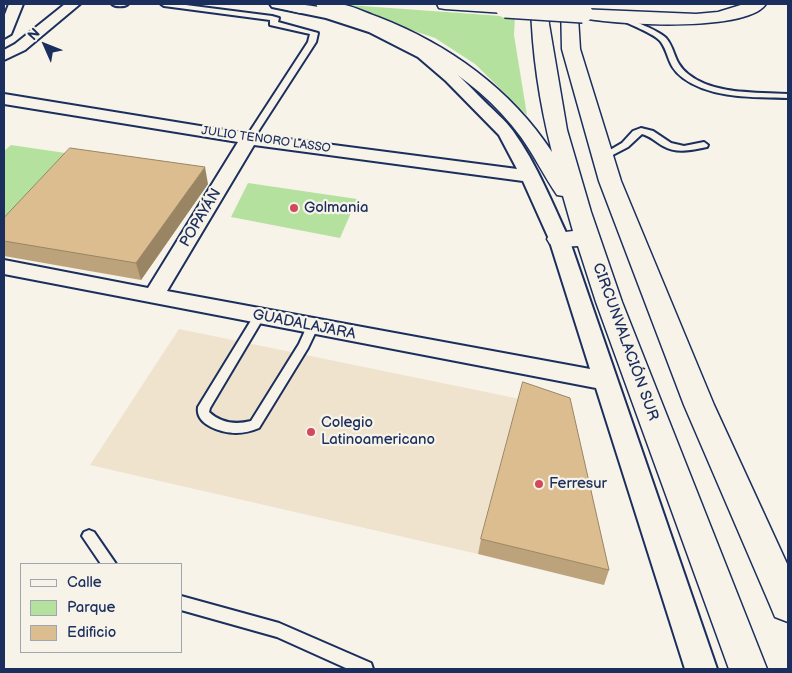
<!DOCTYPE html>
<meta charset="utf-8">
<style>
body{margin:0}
#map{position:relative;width:792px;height:673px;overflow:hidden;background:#f7f3e8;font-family:"Balsamiq Sans",sans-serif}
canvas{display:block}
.frame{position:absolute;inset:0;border:5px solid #1b2f5e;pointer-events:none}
.legend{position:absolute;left:20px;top:563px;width:162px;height:90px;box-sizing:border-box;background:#f7f3e8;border:1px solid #9fa5b1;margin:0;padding:6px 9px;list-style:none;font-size:15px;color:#1b2f5e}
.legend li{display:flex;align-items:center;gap:10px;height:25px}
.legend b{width:25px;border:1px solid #9fa5b1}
.north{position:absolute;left:20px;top:20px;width:50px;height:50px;-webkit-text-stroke:4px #f7f3e8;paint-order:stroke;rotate:314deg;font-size:14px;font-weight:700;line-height:20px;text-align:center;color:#1b2f5e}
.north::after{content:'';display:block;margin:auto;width:18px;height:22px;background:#1b2f5e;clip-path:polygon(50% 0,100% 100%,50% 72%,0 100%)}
</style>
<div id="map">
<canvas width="792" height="673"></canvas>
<div class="frame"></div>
<ul class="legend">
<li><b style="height:6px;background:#f7f3e8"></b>Calle</li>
<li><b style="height:14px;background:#b5e19f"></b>Parque</li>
<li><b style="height:14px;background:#dbbd8f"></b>Edificio</li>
</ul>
<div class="north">N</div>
</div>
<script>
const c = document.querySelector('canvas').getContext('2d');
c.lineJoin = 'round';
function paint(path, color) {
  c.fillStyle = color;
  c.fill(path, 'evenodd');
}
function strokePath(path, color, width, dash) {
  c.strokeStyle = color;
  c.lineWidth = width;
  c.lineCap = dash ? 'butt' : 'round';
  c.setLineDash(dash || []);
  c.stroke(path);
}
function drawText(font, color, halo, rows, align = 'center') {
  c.font = font + ' "Balsamiq Sans",sans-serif';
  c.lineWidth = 4.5;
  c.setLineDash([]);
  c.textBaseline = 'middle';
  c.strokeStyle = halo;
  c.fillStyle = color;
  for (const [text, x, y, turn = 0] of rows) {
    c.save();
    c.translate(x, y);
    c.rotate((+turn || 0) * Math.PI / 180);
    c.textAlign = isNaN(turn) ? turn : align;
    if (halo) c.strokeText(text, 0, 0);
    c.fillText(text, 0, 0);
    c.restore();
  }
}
const built = new Path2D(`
 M179,329l341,70 -42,155 -388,-89z`);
const green = new Path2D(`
 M335,4l180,13 -1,18 13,80 -52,-51 -40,-26z
 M11,145l68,10 -75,82v-86z
 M248,183l109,16 -17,39 -109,-21z`);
const lane = new Path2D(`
 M112,4h16c-3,3 -13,3 -16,0z
 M161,4h17l94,12 7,2 -1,4 40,11 -2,9 -64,99 -3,1 -4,-3 63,-97 2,-8 -40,-9v-5l-106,-14z
 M617,16h4c12,5 37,14 45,22 10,12 7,24 22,36 26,21 68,18 100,20v4c-33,-1 -77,1 -105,-20 -16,-12 -13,-23 -22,-36 -5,-8 -35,-19 -44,-24z
 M641,128l12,3 18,12 13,3 20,-4 4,3 -1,2c-15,3 -30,7 -44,-1 -7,-4 -13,-10 -21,-12l-14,13 -23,12 -3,1 -4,-3 24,-14 11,-12z
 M259,313l5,4 -54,91 -1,4c12,11 26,13 42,9l48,-77 9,-20h8l2,3 -10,21 -49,80c-7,3 -15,5 -23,5 -14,0 -41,-8 -38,-26l57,-93z
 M89,530l5,2 22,32h-15l-19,-28 2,-4z
 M181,596l98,27 92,40 2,6h-25l-71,-32 -96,-27z`);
const street = new Path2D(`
 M9,4h14l-12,30 -7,4v-21z
 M65,4h15l-55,46 -21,10v-10l11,-6z
 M270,4c53,-4 114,19 158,47 21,13 39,33 56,50 10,10 21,19 29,30 24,33 39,72 56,108l148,430h-32l-89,-281 -592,-114v-14l144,28 90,-146 -234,-38v-10l245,40 268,35 -18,-34 -53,-54 -28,-24 -49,-25 -43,-14 -54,-11zM254,145l269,36 26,58 41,130 -423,-78z`);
const primary = new Path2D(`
 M278,4h26l4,4 -2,4 -6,1 -20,-5z
 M437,4h71l5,4 -2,4 -6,1 -60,-4 -6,-1z`);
const highway = new Path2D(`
 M316,4c7,0 15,-1 23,0 13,1 27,9 39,13 70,27 133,72 174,135 -12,-47 -20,-99 -21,-148h16l2,20 18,106 24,82 31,90 145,367h-38l-133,-367 -18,-56 -19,1 -9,-3 -3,-5 3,-5 23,-3 -10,-35 -6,-1c-13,-19 -23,-40 -36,-58 -49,-67 -127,-104 -203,-129z
 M561,4h16l1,5 118,5 22,-2 26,-8h22c-19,29 -156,21 -188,13l2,32 41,132 93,224 74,161v56l-13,-5 -5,-12 -86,-200 -85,-224 -37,-132z`);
const primaryBridge = new Path2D(`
 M505,8l78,5`);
const wall = new Path2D(`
 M208,184l-67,96 -137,-24v-38z
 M481,539l128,31 -5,15 -126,-31z`);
const shadedWall = new Path2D(`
 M205,167l3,17 -67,96 -5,-17z`);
const building = new Path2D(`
 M70,148l135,19 -69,96 -132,-22v-23z
 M523,382l47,16 39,172 -128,-31z`);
const markers = [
 [294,208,5,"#d1495b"],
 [311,432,5,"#d1495b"],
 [539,484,5,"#d1495b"]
];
const farStreetnames = [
 ["JULIO TENORO LASSO",266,140,8]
];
const poiNames = [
 ["Golmania",304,208],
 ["Colegio",321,423],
 ["Latinoamericano",321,440],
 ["Ferresur",549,484]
];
const streetNames = [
 ["POPAYÁN",201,218,-59],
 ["GUADALAJARA",304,325,11],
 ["CIRCUNVALACIÓN SUR",625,342,70]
];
paint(built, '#efe3cd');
paint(green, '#b5e19f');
strokePath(lane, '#1b2f5e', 4);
strokePath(street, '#1b2f5e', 4);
strokePath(primary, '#1b2f5e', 3);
strokePath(highway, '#1b2f5e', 3);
paint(lane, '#f7f3e8');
paint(street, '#f7f3e8');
paint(primary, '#f7f3e8');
paint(highway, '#f7f3e8');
strokePath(primaryBridge, '#1b2f5e', 22, []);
strokePath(primaryBridge, '#f7f3e8', 19);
paint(wall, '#bca37b');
paint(shadedWall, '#998464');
paint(building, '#dbbd8f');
strokePath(building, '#998464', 1);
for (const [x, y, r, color] of markers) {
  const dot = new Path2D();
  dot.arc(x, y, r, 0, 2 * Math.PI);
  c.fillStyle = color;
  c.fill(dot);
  strokePath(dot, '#f7f3e8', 2);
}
drawText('12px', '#1b2f5e', '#f7f3e8', farStreetnames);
drawText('15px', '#1b2f5e', '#f7f3e8', poiNames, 'left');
drawText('15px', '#1b2f5e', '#f7f3e8', streetNames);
</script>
